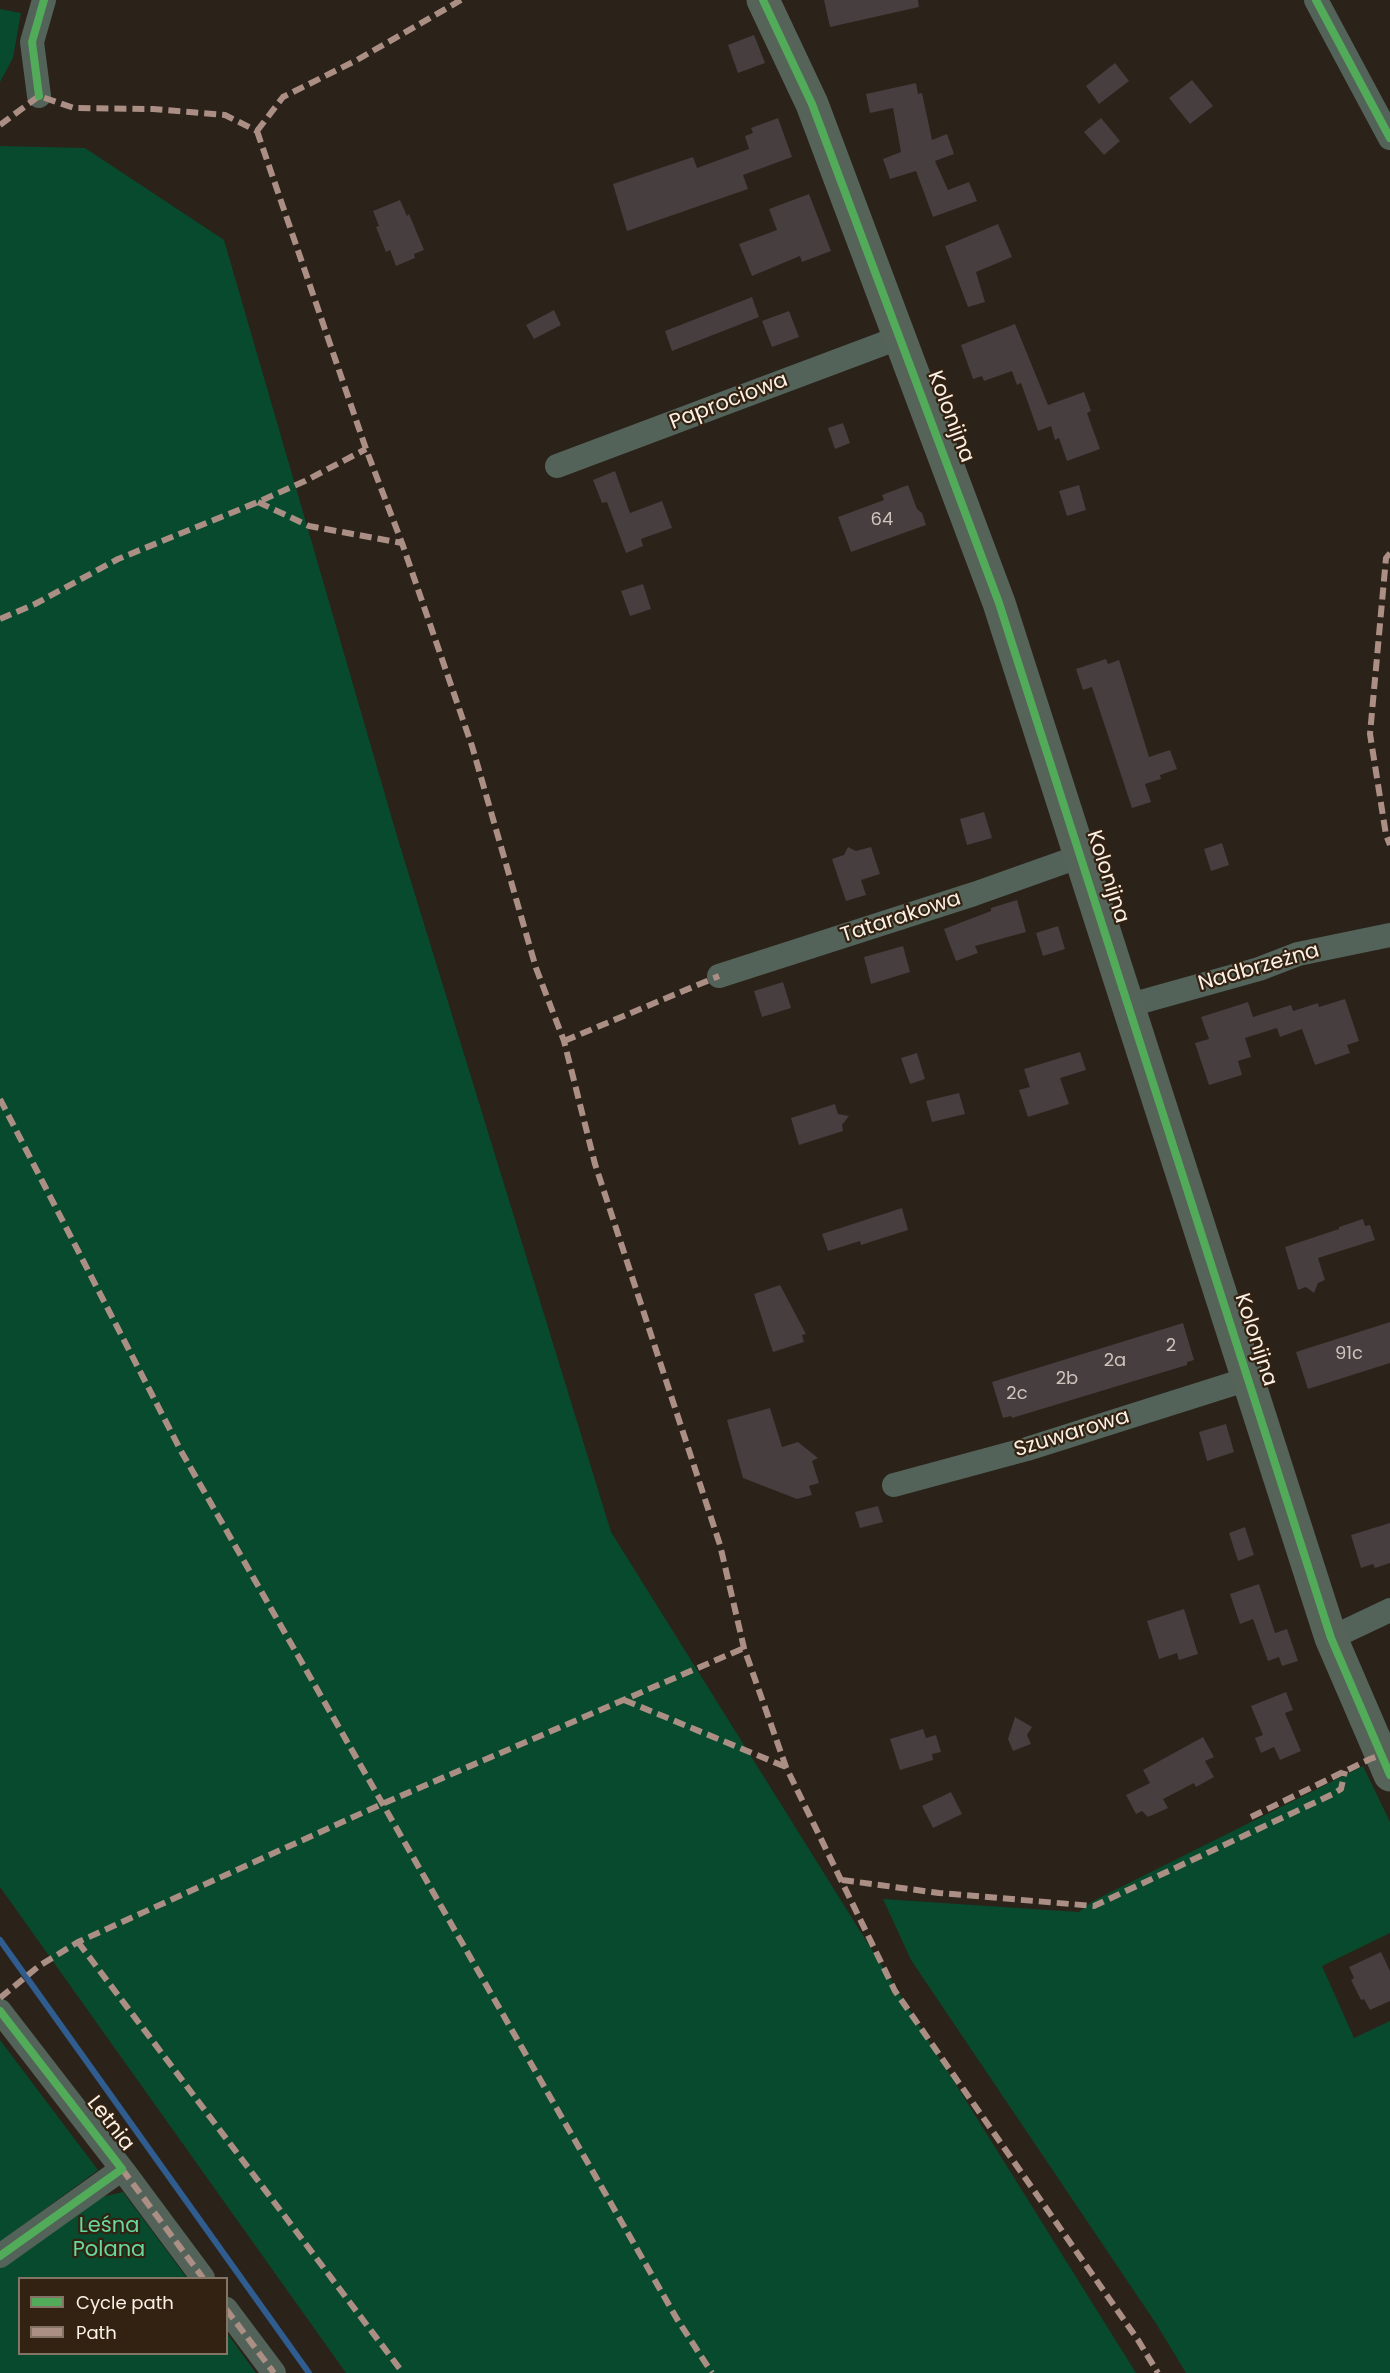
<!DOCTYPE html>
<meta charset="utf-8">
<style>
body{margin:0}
#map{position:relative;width:1390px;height:2373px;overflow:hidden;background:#2b221a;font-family:Poppins,sans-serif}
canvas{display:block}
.legend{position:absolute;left:18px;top:2277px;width:210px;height:78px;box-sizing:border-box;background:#332212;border:2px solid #837466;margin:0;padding:8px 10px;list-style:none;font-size:18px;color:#fbf0e5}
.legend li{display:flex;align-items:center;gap:12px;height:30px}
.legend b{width:30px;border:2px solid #837466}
</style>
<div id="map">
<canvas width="1390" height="2373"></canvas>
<ul class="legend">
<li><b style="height:8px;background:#51ab58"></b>Cycle path</li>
<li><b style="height:8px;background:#ac8f84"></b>Path</li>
</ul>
</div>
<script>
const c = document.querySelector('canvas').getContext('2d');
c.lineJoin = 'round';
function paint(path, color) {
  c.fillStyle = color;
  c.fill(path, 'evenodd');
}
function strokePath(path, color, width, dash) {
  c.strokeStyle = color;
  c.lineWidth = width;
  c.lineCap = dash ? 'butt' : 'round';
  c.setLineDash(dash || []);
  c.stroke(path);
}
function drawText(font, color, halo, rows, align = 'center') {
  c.font = font + ' Poppins,sans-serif';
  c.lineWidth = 4.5;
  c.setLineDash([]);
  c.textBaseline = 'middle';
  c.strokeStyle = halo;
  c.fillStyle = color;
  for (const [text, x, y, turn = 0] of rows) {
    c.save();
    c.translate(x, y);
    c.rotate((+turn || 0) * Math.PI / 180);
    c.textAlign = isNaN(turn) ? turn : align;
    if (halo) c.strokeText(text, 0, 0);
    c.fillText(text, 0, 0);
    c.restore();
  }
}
const green = new Path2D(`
 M0,9l21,4 -8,45 -13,24z
 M0,146l85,2 139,92 173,596 214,696 525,841h-790l-346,-486z
 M1363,1766l27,56v111l-68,33 32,72 36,-17v352h-204l-29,-48 -246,-365 -28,-61 196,13 14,-11z
 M0,2040l98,130 -98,72z
 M123,2192l64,86h-167v76h206l1,-21 29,40h-256v-105l102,-71z`);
const stream = new Path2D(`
 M0,1940l309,433`);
const building = new Path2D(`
 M824,0h94l1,7 -89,20z
 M754,35l11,28 -27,10 -10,-28z
 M1115,63l14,18 -30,23 -13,-18z
 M1192,80l21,26 -23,18 -21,-26z
 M916,83l2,11 4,-1 10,47 15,-6 7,20 -19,7 13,29 21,-8 8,19 -44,16 -17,-46 -26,8 -7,-20 18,-7 -8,-44 -23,5 -4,-19z
 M778,118l14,39 -49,18 5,14 -121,42 -14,-47 80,-27 4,11 52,-19 -4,-13 8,-3 -2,-5z
 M1101,118l19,23 -16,14 -20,-23z
 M809,194l22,57 -29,11 -2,-6 -48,20 -13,-32 38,-14 -8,-21z
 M400,200l7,16 2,-2 15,36 -10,4 1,4 -19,8 -6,-16 -4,2 -10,-25 3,-1 -6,-15z
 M998,224l14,33 -36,15 9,30 -17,5 -23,-61z
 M752,297l7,20 -87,34 -7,-20z
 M554,310l7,15 -27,14 -8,-14z
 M789,311l10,26 -27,10 -10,-26z
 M1015,324l33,81 36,-13 7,19 -4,2 13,36 -33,12 -8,-23 -4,2 -4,-14 -13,5 -17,-48 -4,2 -5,-14 -28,10 -2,-5 -9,3 -12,-34z
 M843,423l7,20 -15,6 -7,-21z
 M615,471l15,42 32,-12 10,27 -31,11 2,7 -17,7 -19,-51 -5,1 -9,-23z
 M908,485l9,24 5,4 4,12 -75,27 -13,-35 46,-17 -2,-5z
 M1079,485l7,25 -19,6 -8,-25z
 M643,584l8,25 -21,7 -9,-25z
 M1106,659l2,5 11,-4 30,97 21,-7 7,19 -17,6 1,4 -16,5 6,18 -19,6 -40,-121 -9,3 -7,-21z
 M984,812l8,26 -25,7 -7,-26z
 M1222,843l7,22 -18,6 -7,-22z
 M848,847l8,4 15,-4 9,27 -19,6 5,15 -20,6 -14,-42 12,-4z
 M1017,900l9,32 -51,14 3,7 -22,8 -12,-32 47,-18v-3z
 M1058,926l7,23 -22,7 -7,-23z
 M903,946l7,26 -39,12 -7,-27z
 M783,982l8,26 -29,9 -8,-26z
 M1345,999l14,42 -12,4 3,8 -35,12 -13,-36 -22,8 -3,-9 -32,10 6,19 -13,4 4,14 -33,10 -14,-42 14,-4 -8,-22 47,-15 5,15 38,-12 2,6 25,-8 1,4z
 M1080,1052l6,18 -26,8 9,26 -41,13 -9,-27 11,-3 -6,-18z
 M917,1053l8,26 -15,5 -9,-26z
 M959,1093l6,21 -33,8 -6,-21z
 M835,1104l3,10 11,2 -7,9 1,6 -44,14 -8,-27z
 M902,1208l6,22 -47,15 -1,-4 -32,10 -6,-17z
 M1363,1219l2,7 5,-1 5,15 -57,18 7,22 -7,3 -4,10 -8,-6 -8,3 -13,-43 54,-18v-2z
 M780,1285l26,49 -4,1 2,7 -31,10 -19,-58z
 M1390,1322v41l-82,26 -12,-37z
 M1183,1323l11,37 -7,2v3l-175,53 -1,-2 -8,2 -11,-36z
 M770,1408l12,39 16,-5 20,16 -6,3 7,22 -10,3 3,9 -15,4 -54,-21 -16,-58z
 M1226,1424l8,28 -27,9 -8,-29z
 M878,1506l5,16 -23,6 -5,-16z
 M1390,1523v40l-15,5 -2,-4 -12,4 -10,-33z
 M1245,1527l9,28 -16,6 -9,-28z
 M1259,1584l16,49 12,-4 11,32 -16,5 -3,-9 -11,4 -15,-42 -13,5 -10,-30z
 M1184,1609l14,45 -19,6 -2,-7 -18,6 -12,-38z
 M1286,1692l7,18 -8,3 16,38 -21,9 -6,-13 -13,6 -6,-15 8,-3 -12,-29z
 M1015,1717l17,10 -5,8 4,9 -18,7 -5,-12z
 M923,1729l3,9 10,-3 5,17 -9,2 1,6 -33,10 -10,-31z
 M1203,1737l11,20 -9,4 9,16 -18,10 -2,-4 -31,16 5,9 -20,9 -6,-6 -6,3 -10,-19 24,-12 -7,-13z
 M951,1792l11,22 -29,14 -11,-22z
 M1381,1952l9,19v30l-20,9 -6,-11 -3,1 -10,-20 3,-2 -5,-11z`);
const street = new Path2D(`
 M1316,0l74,138
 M39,96l-7,-54 12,-42
 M557,466l344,-129
 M719,976l255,-82 107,-38
 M1130,1005l129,-36 39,-15 92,-19
 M894,1485l133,-36 221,-70
 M1331,1638l59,-28
 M0,2011l122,158 -122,87
 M122,2169l81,109
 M226,2309l48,64`);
const secondary = new Path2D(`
 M763,0l49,104 187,499 332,1035 59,137`);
const quiet = new Path2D(`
 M0,125l39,-29 35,12 79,1 72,6 32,16
 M257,131l109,318 36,94 70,203 64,222 28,73 31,123 125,381 24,103 42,119 109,224 243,349 20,33
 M257,131l26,-34 74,-37 104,-60
 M258,502l51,24 93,17
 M1390,553l-4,5 -16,176 16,101 4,10
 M0,619l35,-15 83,-45 140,-57 47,-21 61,-32
 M564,1041l155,-65
 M0,1099l181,352 496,868 35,54
 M624,1700l162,67
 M1251,1817l119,-58 11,-4
 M842,1880l97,13 155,13 239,-112 8,-5 4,-18
 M78,1942l325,431
 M0,1998l39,-32 39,-24 304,-138 362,-156
 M122,2169l81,109
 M226,2309l48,64`);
const cycleway = new Path2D(`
 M763,0l49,104 187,499 332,1035 59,137
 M1316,0l74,138
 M39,96l-7,-54 12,-42
 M0,2011l122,158 -122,87`);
const numberNames = [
 ["64",882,520],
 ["2",1171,1346],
 ["91c",1349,1354],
 ["2a",1115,1361],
 ["2b",1067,1379],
 ["2c",1017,1394]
];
const streetNames = [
 ["Paprociowa",729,402,-21],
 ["Kolonijna",950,417,69],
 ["Kolonijna",1107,877,72],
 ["Tatarakowa",901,918,-18],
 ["Nadbrzeżna",1259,968,-16],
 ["Kolonijna",1255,1340,72],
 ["Szuwarowa",1072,1434,-17],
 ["Letnia",110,2124,52]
];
const parkNames = [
 ["Leśna",109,2227],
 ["Polana",109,2251]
];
paint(green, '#084a2d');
strokePath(stream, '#305d8f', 6);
paint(building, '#463e3f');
strokePath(street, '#536359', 24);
strokePath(secondary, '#556359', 33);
strokePath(quiet, '#ac8f84', 6, [12, 6]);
strokePath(cycleway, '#51ab58', 8);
drawText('18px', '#cec4bc', null, numberNames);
drawText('21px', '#fbf0e5', '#332212', streetNames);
drawText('21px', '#67d99c', '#332212', parkNames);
</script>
